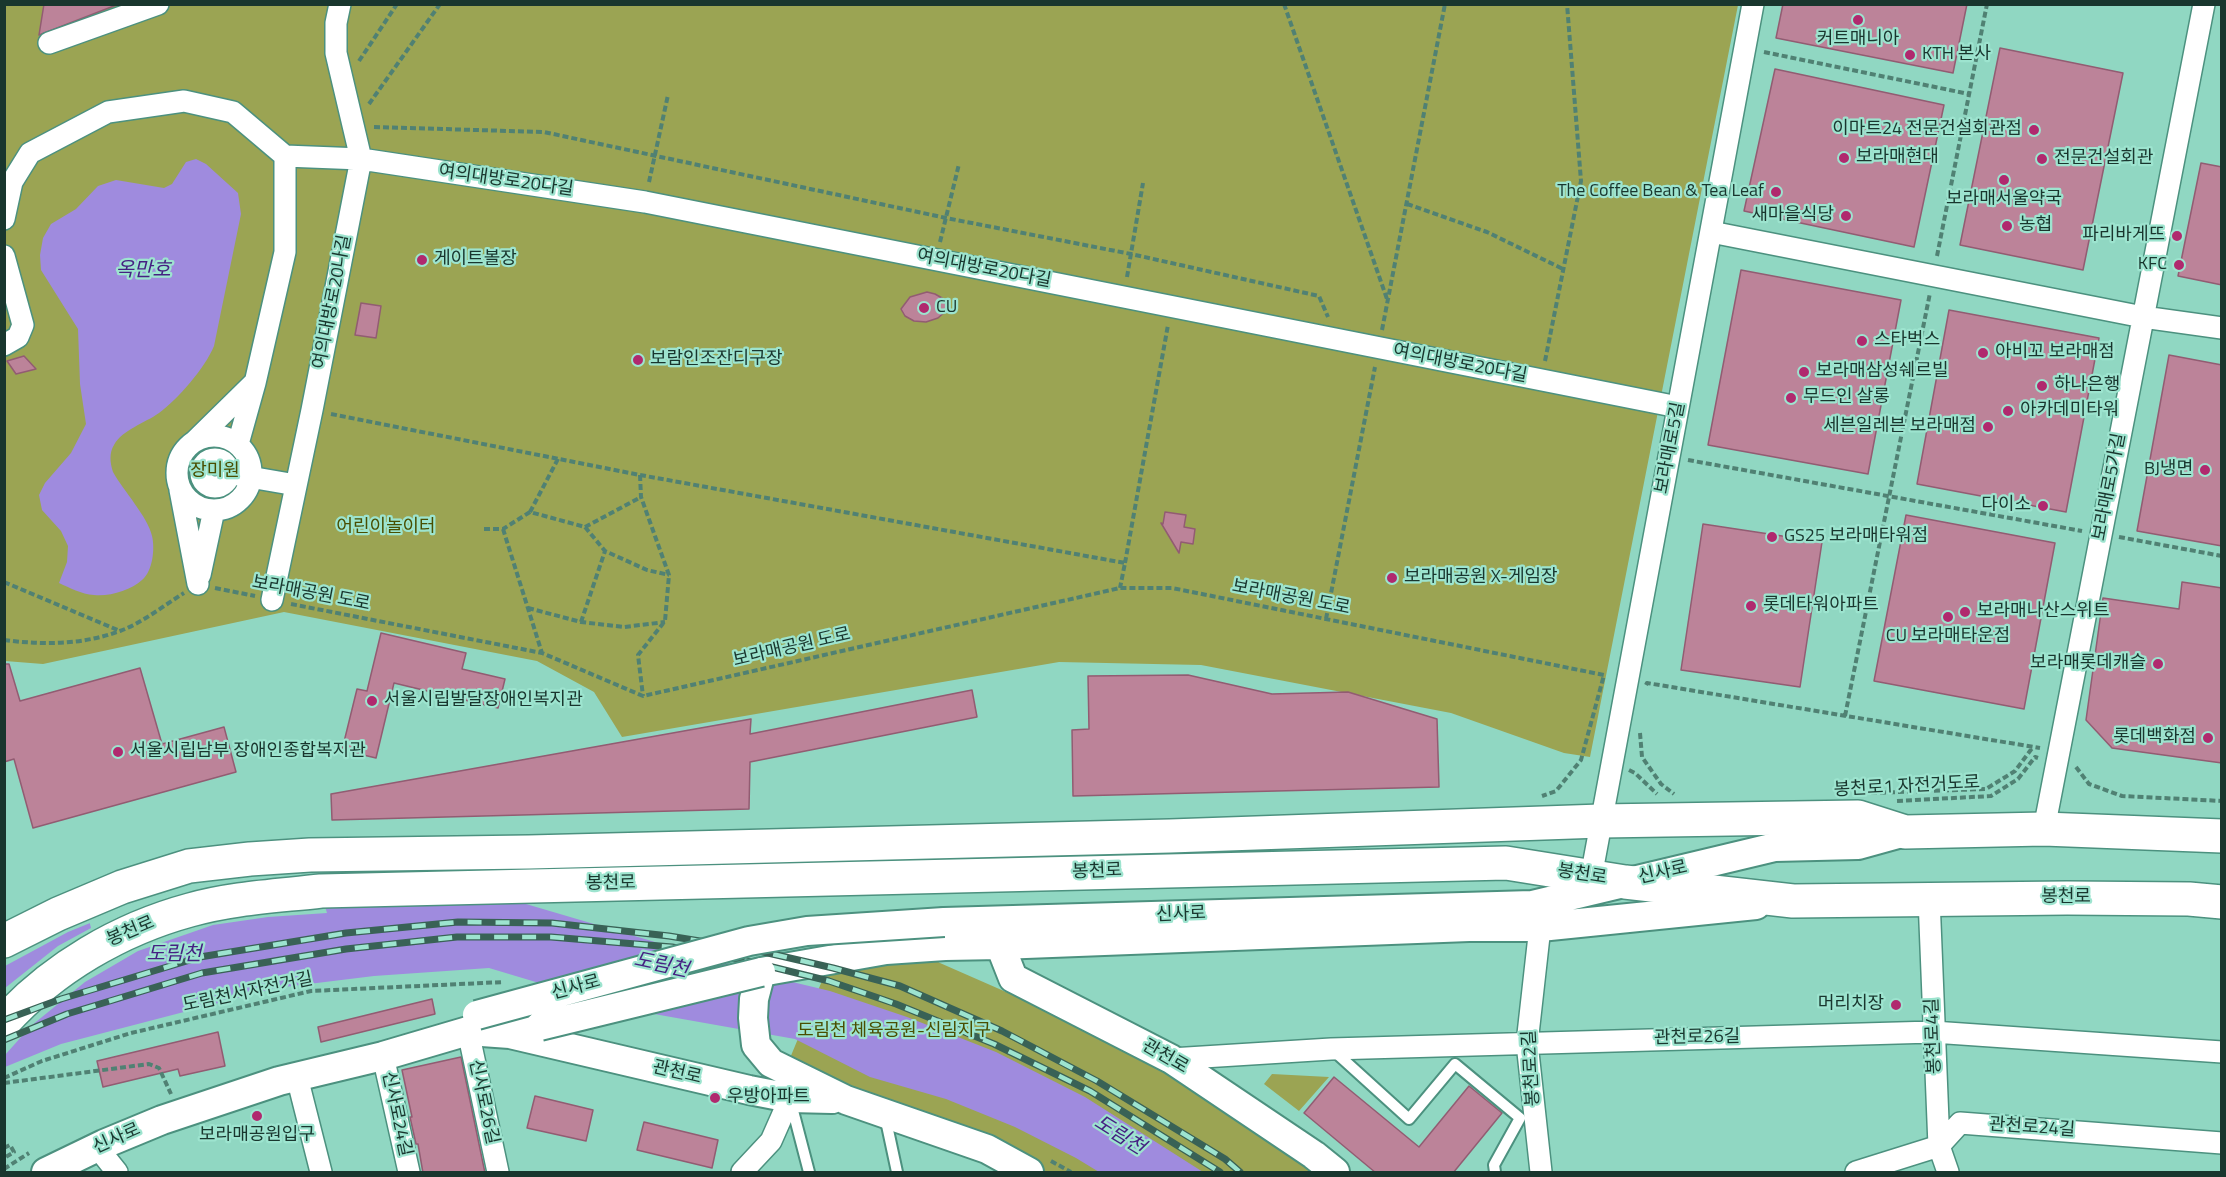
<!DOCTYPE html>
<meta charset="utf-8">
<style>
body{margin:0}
#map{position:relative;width:2226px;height:1177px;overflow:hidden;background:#90d7c2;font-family:"Titillium Web",sans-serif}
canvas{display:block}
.frame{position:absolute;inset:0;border:6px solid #19362e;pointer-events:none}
</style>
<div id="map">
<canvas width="2226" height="1177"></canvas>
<div class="frame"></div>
</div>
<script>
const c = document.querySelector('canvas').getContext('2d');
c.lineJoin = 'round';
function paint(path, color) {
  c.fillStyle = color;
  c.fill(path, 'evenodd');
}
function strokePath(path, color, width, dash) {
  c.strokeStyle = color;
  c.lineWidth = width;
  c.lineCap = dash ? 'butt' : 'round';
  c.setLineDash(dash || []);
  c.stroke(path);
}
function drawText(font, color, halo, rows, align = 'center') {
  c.font = font + ' "Titillium Web","Noto Sans KR",sans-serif';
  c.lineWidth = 4.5;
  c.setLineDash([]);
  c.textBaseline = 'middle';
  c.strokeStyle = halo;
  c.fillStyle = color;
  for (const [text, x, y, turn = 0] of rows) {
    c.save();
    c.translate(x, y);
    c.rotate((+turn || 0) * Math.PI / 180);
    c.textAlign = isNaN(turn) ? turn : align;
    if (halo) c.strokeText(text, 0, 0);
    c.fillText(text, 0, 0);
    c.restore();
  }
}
const green = new Path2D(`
 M5,5h1733l-148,752 -26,-4 -113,-40 -250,-48 -142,-3 -437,75 -28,-45 -57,-31 -253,-49 -241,52 -38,-3z
 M841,935l54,2 45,26 114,50 108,51 150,108h-270l-264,-85z
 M1272,1074l57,3 -30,34 -35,-27z`);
const water = new Path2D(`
 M196,159l10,5 32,29 3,21 -27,132c-9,22 -36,53 -55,67 -14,10 -37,17 -45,32 -5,8 -4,18 -1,27 10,18 35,45 39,64 3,12 1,35 -10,44 -11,10 -33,17 -48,15 -13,-1 -24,-7 -35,-12l8,-21 1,-16 -7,-15 -19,-21 -3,-15 6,-12 26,-30 15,-29 -6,-40 -2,-55 -37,-59 -1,-15 3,-17 8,-14 25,-15 22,-23 18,-6 48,8 8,-4 14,-22z
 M440,891l86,13 258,76 46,11 77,26 89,35 89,45 118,75h-104l-23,-14 -61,-31 -69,-28 -76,-22 -75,-38 -169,-30 -137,-41 -115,8 -98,12 -215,56 -56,23v-101l63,-34 59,-24z`);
const pier = new Path2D(`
 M316,877l11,36 -59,4 -55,8 -75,26 -53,31 -54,44 -26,29v-67l53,-42 33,-18 -2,-8 37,-15 64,-17 62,-9z`);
const building = new Path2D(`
 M44,4h75l-80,31z
 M1783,4h184l-14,69 -177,-35z
 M2000,48l123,25 -40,197 -123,-25z
 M1775,69l169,36 -30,142 -170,-36z
 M2201,163l21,4v118l-44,-9z
 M1741,270l160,30 -33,174 -160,-29z
 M927,292l8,2 7,4 7,10 -11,10 -12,4 -12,-1 -9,-5 -4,-7 9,-12z
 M361,303l20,3 -5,32 -21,-3z
 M1949,310l150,28 -33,174 -149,-28z
 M2169,355l53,10v181l-85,-15z
 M24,356l12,13 -20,5 -9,-13z
 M1165,512l21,3 -2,12 11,2 -2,15 -12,-2 -2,11 -18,-30 2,1z
 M1906,515l149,28 -31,166 -150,-28z
 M1703,524l119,18 -22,145 -119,-17z
 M2182,582l40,6v175l-110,-15 -26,-28 17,-122 76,11z
 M381,633l85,20 -4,16 43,10 -7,29 -104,-25 -18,75 -34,-8 15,-61 10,2z
 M4,664h5l11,37 120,-33 22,76 62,-17 12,45 -203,56 -19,-69 -10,3z
 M1188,675l84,19 76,-2 89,27 2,68 -366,9 -1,-66 17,-1 -1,-53z
 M972,690l5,27 -227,45 -1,47 -417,11 -1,-26 420,-75 -1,15z
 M432,999l3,15 -114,28 -3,-15z
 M218,1032l7,34 -45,10 -2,-7 -75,18 -6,-26z
 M461,1057l24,116h-62l-5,-29h-2l-6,-27h2l-10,-47z
 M1334,1077l85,70 50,-61 33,27 -49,60h-77l-72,-60z
 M535,1096l58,14 -7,31 -59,-13z
 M644,1122l74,18 -6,28 -75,-18z`);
const path = new Path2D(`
 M1284,4l103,295
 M1764,52l205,42
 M359,61l38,-57
 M369,104l71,-100
 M374,127l170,5 402,86 185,36 188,42 9,21
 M649,182l19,-87
 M1407,204l80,28 76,37
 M940,242l19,-78
 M1937,256l50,-252
 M1127,277l16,-94
 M1382,330l63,-326
 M1545,361l36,-180 -14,-177
 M331,414l309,61 485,88 -5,25
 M1688,460l394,71
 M640,475l1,22 28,78 -4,46 -27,34 5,41
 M530,512l29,-55
 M585,527l56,-30
 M484,529h19l27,-17 55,15 20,24 42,19 22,5
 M503,529l39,124
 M2119,537l103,19
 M1125,563l43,-238
 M4,582l116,49
 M215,588l40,8
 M291,604l251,49 101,43 477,-108h52l432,87 -23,85 -25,31 -14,5
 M528,608l53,14 43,5 41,-5
 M1326,619l49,-252
 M581,622l24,-71
 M4,640c39,5 78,5 116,-9 22,-8 43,-25 64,-38
 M1646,685l1,-2 393,65
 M1845,716l85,-423
 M1640,733l2,24 19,27 13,10
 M2076,767l13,17 33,12 100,5
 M1629,770l6,3 22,21
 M1871,793l115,-4 29,-18 18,-24
 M1897,801l94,-5 27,-17 17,-22 3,1
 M4,1078l38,-17 89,-28 180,-42 193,-9
 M4,1083l145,-19 10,4 12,26
 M4,1148l6,-3 4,7 -10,6
 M1051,1161l20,11
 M4,1169l25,-16`);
const lane = new Path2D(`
 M1334,1051l75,68 46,-55 65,54 -26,47 1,7
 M791,1103l18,69
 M885,1116l12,56`);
const street = new Path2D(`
 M49,43l109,-39
 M285,156l76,3 284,43 1033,205
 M4,219l8,-37 18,-29 78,-41 76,-11 49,11 52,44
 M1711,232l432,85 79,11
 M4,256l19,69 -5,12 -14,8
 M177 473a37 37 0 1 1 74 0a37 37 0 1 1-74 0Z
 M195,441l59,-58
 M238,444l17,-61 30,-131v-96
 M201 473a14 14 0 1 1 28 0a14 14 0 1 1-28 0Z
 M238,475l58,10
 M180,490l18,94
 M200,575l14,-65
 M272,600l40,-190 49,-251 -25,-106v-30l4,-19
 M2044,829l160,-825
 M1589,888l164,-884
 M1929,898l10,248 9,26
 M1540,927l-13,116 14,129
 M468,1031l30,141
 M383,1056l26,116
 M1171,1059l160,-10 602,-17 289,20
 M297,1077l24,95
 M97,1147l20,25
 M742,1172l29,-31 19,-43
 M1856,1172l83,-26 21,-23 262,20`);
const secondary = new Path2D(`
 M944,922l588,-17 243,-58 83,-2 47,-13
 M1000,945l13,33 158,81 143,96 21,17
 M510,1034l239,56 41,8 42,1
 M46,1172l58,-28 58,-24 117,-39 104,-25 85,-25 42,3 30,-8
 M1029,1172l-42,-23 -141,-49 -75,-37 -15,-18 -3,-27 1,-19 7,-27 125,-22 59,-4 55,-1 469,-18h71l216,-22`);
const primary = new Path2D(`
 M4,941l54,-27 64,-27 67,-21 61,-7 60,-4 219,-3 641,-16 431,-15 257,-4 47,15 139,-3 178,7
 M4,1022c49,-54 116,-93 186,-112 42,-12 87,-14 131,-19l1185,-28 119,19 168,19 274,-3 122,1 33,3`);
const rail = new Path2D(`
 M4,1020l57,-21 139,-42 146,-24 112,-11 94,1 117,13 86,14 78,18 67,18 102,45 95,50 128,78 15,13
 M4,1040l63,-26 135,-41 144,-24 111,-12h94l121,10 80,15 77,19 67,23 98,40 96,47 130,81`);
const secondaryBridge = new Path2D(`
 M477,1015l272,-74 58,-10 137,-9
 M540,1026l221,-54`);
const markers = [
 [1858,20,6,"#b0296e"],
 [1910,55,6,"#b0296e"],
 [2034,130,6,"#b0296e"],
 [1844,158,6,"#b0296e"],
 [2042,159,6,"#b0296e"],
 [2004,180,6,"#b0296e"],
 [1776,192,6,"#b0296e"],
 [1846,216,6,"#b0296e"],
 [2007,226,6,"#b0296e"],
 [2177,236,6,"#b0296e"],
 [422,260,6,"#b0296e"],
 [2179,265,6,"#b0296e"],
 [924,308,6,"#b0296e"],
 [1862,341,6,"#b0296e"],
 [1983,353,6,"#b0296e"],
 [638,360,6,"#b0296e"],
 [1804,372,6,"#b0296e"],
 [2042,386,6,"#b0296e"],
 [1791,398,6,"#b0296e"],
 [2008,411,6,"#b0296e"],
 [1988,427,6,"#b0296e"],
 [2205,470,6,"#b0296e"],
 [2043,506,6,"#b0296e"],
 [1772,537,6,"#b0296e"],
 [1392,578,6,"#b0296e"],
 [1751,606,6,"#b0296e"],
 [1965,612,6,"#b0296e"],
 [1948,617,6,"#b0296e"],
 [2158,664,6,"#b0296e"],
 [372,701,6,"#b0296e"],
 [2208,738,6,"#b0296e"],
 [118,752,6,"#b0296e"],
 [1896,1005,6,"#b0296e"],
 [715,1098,6,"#b0296e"],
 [257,1116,6,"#b0296e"]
];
const poiNames = [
 ["커트매니아",1858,40,"center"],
 ["KTH 본사",1922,55],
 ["이마트24 전문건설회관점",2022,130,"right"],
 ["보라매현대",1856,158],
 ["전문건설회관",2054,159],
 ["The Coffee Bean & Tea Leaf",1764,192,"right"],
 ["보라매서울약국",2004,200,"center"],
 ["새마을식당",1834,216,"right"],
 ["농협",2019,226],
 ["파리바게뜨",2165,236,"right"],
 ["게이트볼장",434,260],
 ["KFC",2167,265,"right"],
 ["CU",936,308],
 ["스타벅스",1874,341],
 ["아비꼬 보라매점",1995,353],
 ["보람인조잔디구장",650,360],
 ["보라매삼성쉐르빌",1816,372],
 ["하나은행",2054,386],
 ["무드인 살롱",1803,398],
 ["아카데미타워",2020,411],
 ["세븐일레븐 보라매점",1976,427,"right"],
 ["BJ냉면",2193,470,"right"],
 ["다이소",2031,506,"right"],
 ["GS25 보라매타워점",1784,537],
 ["보라매공원 X-게임장",1404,578],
 ["롯데타워아파트",1763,606],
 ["보라매나산스위트",1977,612],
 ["CU 보라매타운점",1948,637,"center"],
 ["보라매롯데캐슬",2146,664,"right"],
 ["서울시립발달장애인복지관",384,701],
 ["롯데백화점",2196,738,"right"],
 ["서울시립남부 장애인종합복지관",130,752],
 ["머리치장",1884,1005,"right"],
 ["우방아파트",727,1098],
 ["보라매공원입구",257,1136,"center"]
];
const streetNames = [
 ["여의대방로20다길",506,181,8],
 ["여의대방로20다길",984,269,11],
 ["여의대방로20나길",333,302,-79],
 ["여의대방로20다길",1460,364,11],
 ["보라매로5길",1671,448,-79],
 ["보라매로5가길",2110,487,-79],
 ["보라매공원 도로",311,594,11],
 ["보라매공원 도로",1291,598,11],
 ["보라매공원 도로",792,648,-13],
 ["봉천로1 자전거도로",1907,787,-3],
 ["봉천로",1097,872,-2],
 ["신사로",1663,873,-13],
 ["봉천로",1582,875,9],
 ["봉천로",611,884,-1],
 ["봉천로",2066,898],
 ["신사로",1181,915,-2],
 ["봉천로",131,932,-23],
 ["신사로",576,988,-15],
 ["도림천서자전거길",248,993,-12],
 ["봉천로4길",1934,1036,-92],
 ["관천로26길",1697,1038,-1],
 ["관천로",1165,1057,30],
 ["봉천로2길",1532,1068,-93],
 ["관천로",677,1073,13],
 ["신사로26길",483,1102,78],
 ["신사로24길",396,1114,78],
 ["관천로24길",2032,1128,4],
 ["신사로",117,1139,-24]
];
const parkNames = [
 ["장미원",215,472],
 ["어린이놀이터",386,528],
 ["도림천 체육공원-신림지구",894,1032]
];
const waterNames = [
 ["옥만호",143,271],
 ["도림천",174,955],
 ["도림천",661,966,12],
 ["도림천",1119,1136,32]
];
paint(green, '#9ba453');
paint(water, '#9f8bde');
paint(pier, '#90d7c2');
paint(building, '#bc8399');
strokePath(building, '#925c72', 1.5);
strokePath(lane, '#4c917f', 14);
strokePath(street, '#4c917f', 24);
strokePath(secondary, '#4c917f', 32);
strokePath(primary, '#4c917f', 36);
strokePath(path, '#508173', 4, [6, 3]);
strokePath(lane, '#fff', 10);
strokePath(street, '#fff', 21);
strokePath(secondary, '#fff', 28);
strokePath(primary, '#fff', 33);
strokePath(rail, '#396256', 7);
strokePath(rail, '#9de4cf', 4.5, [14]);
strokePath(secondaryBridge, '#4c917f', 32, []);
strokePath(secondaryBridge, '#fff', 28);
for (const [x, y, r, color] of markers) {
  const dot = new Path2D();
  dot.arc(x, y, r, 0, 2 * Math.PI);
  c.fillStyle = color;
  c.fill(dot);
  strokePath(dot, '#9de4cf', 2);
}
drawText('18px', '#19362e', '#9de4cf', poiNames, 'left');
drawText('18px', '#19362e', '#9de4cf', streetNames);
drawText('18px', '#494e01', '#9de4cf', parkNames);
drawText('italic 20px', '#452182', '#9de4cf', waterNames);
</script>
